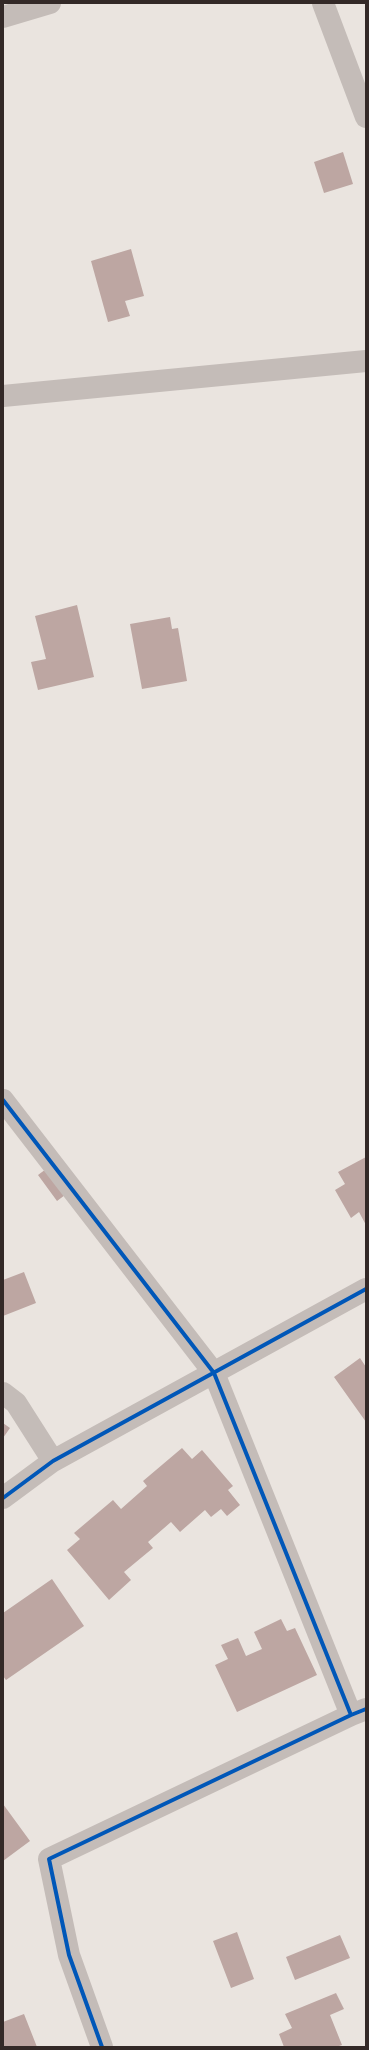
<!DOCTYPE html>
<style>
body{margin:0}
#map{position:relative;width:369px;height:2050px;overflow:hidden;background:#eae4df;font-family:Lato,sans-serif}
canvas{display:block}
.frame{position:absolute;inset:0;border:4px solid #332927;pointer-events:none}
</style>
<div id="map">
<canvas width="369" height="2050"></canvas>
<div class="frame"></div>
</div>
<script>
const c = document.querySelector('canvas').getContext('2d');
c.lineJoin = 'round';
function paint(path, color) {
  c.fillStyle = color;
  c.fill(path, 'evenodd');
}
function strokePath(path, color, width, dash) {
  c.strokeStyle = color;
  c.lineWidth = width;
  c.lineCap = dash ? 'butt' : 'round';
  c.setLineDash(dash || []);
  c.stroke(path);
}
const building = new Path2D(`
 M343,152l10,32 -29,9 -10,-31z
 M131,249l13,47 -19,5 5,15 -22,6 -17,-61z
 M77,605l17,72 -56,13 -7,-28 15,-3 -11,-43z
 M170,617l2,12 6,-1 9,53 -45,8 -12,-65z
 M366,1157v68l-7,-13 -8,6 -16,-28 10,-6 -7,-12z
 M50,1166l19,26 -12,9 -19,-26z
 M24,1272l12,31 -33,13v-36z
 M360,1358l6,9v55l-32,-45z
 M3,1423l7,5 -7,10z
 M182,1448l10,11 10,-9 31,36 -5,4 12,15 -13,11 -6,-7 -10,8 -6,-7 -25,22 -9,-10 -23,20 5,6 -29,24 7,8 -22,20 -42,-50 13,-11 -6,-6 39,-33 8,9 26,-23 -4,-5z
 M52,1579l32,47 -78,54 -3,-4v-63z
 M281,1619l6,12 8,-3 22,47 -80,37 -22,-47 13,-6 -7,-14 17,-7 8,18 16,-7 -8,-17z
 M3,1804l27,37 -27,20z
 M237,1932l17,47 -23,9 -18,-47z
 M340,1935l10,23 -55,22 -9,-23z
 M336,1993l8,16 -14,6 12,30 -6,2h-52l-5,-13 13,-6 -7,-14z
 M24,2014l13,33h-34v-25z`);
const street = new Path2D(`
 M323,3l43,114
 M3,17l47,-14
 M3,396l363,-35
 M3,1100l211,273 137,342 15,-6
 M3,1393l13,10 37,58
 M3,1498l50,-37 313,-172
 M102,2047l-33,-92 -20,-96 302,-144`);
const cycleway = new Path2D(`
 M3,1100l211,273 137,342 15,-6
 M3,1498l50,-37 313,-172
 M102,2047l-33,-92 -20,-96 302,-144`);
paint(building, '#bda6a2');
strokePath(street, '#c4bcb8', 22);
strokePath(cycleway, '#0057b8', 4);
</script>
